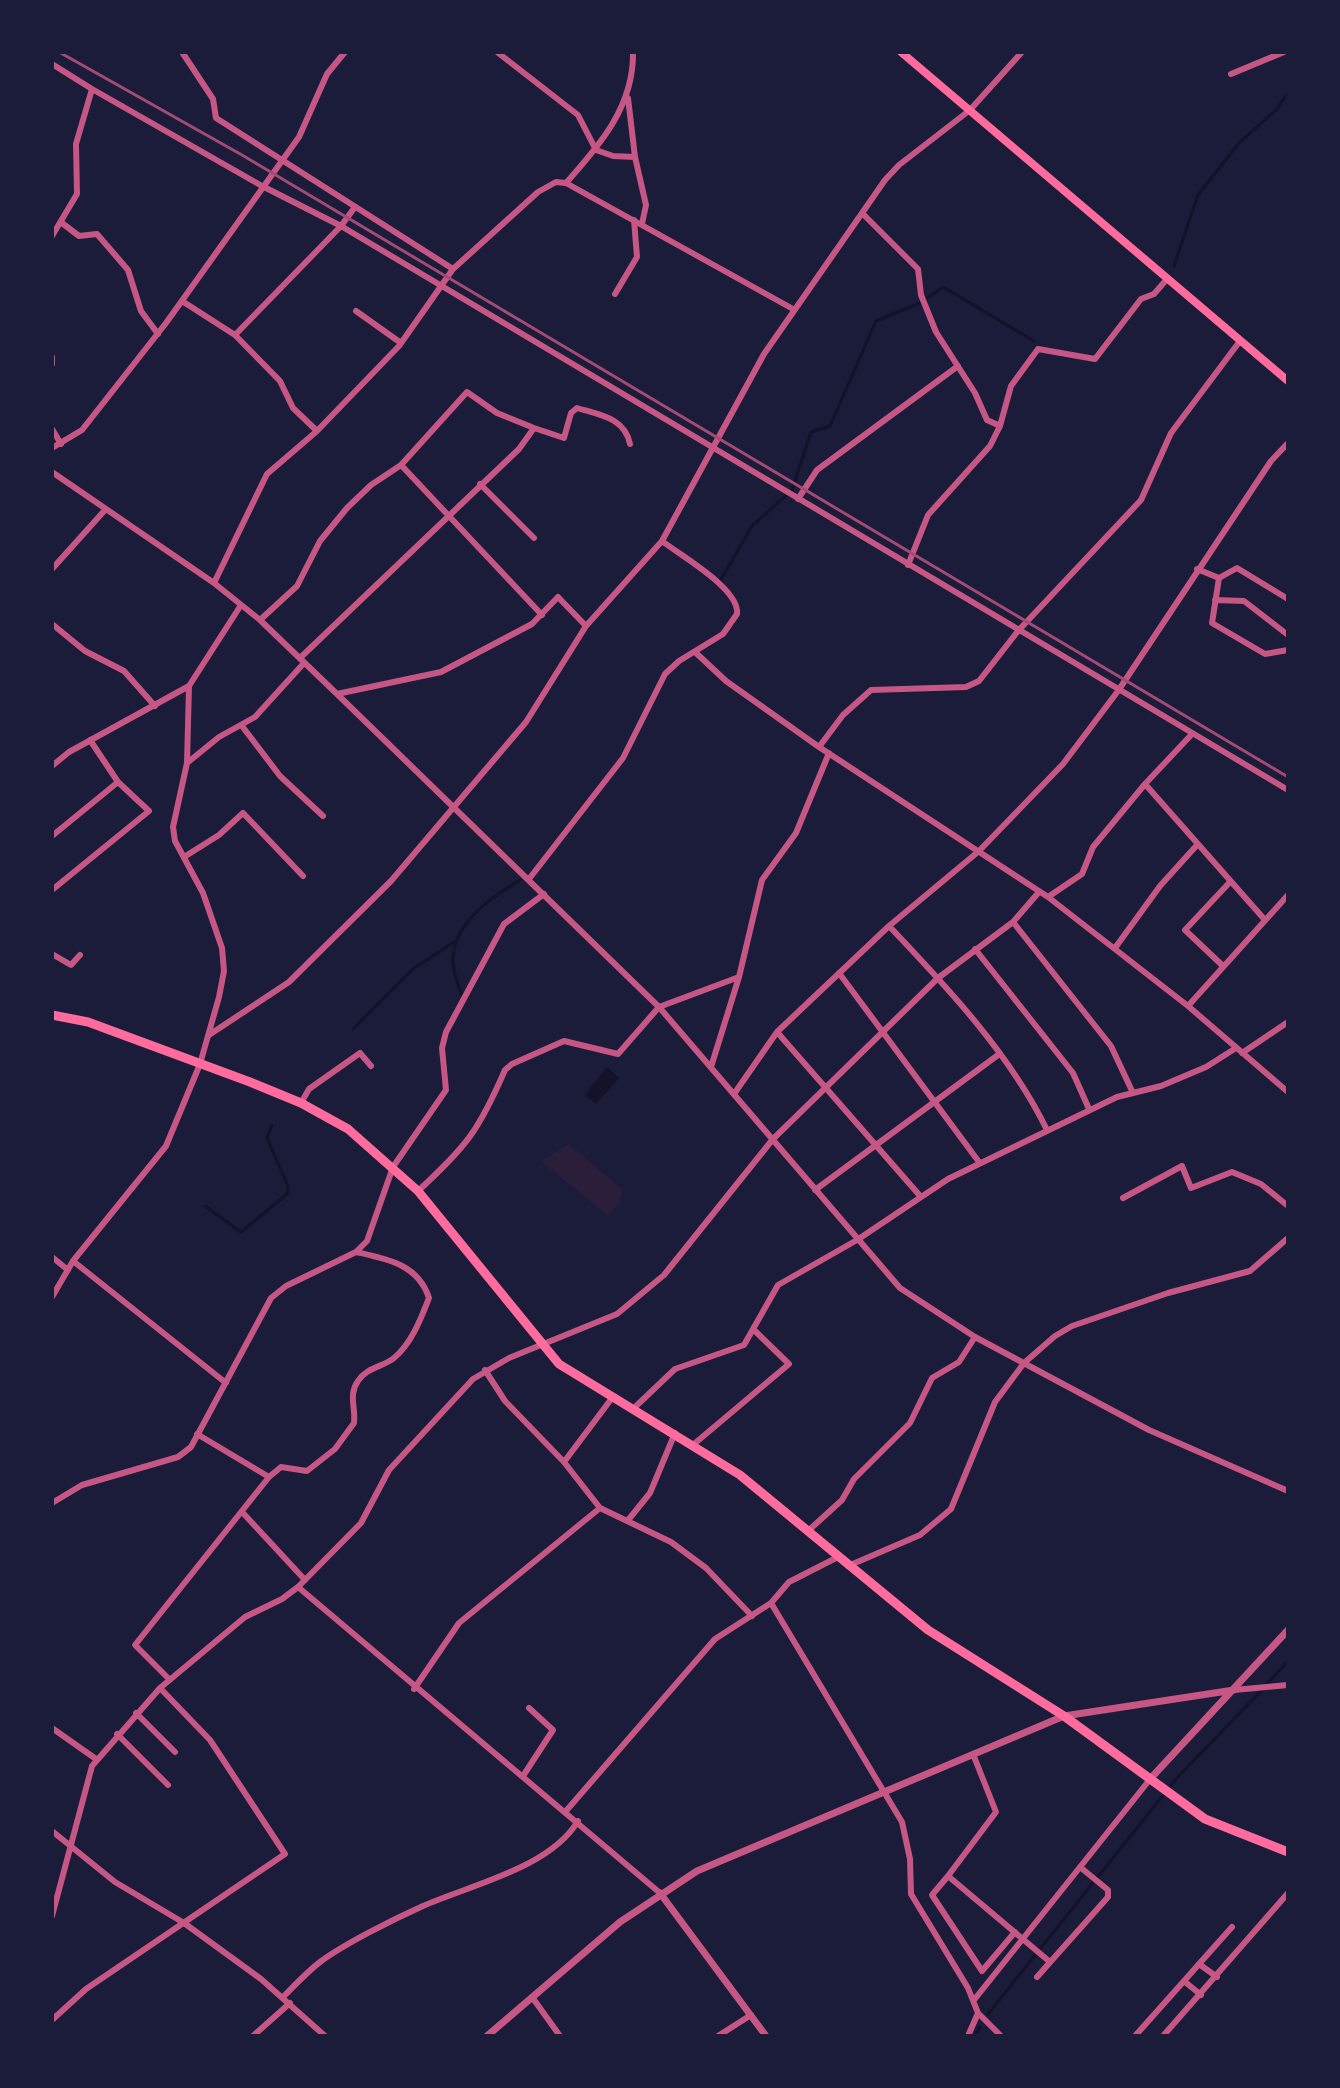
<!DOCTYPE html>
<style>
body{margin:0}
#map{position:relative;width:1340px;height:2088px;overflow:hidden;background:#1b1b3a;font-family:"PT Sans",sans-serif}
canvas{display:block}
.frame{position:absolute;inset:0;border:54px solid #1b1b3a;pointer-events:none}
</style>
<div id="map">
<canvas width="1340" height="2088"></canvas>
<div class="frame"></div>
</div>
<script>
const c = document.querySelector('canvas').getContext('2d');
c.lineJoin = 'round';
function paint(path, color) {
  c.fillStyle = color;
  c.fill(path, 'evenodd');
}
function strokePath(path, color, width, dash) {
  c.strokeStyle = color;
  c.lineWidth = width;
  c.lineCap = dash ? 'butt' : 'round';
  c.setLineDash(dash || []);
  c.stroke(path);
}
const green = new Path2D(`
 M569,1144l53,45 -2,13 -12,14 -67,-55z`);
const water = new Path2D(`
 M607,1067l12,11 -23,26 -11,-9z`);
const stream = new Path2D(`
 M1174,266l24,-71 41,-52 37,-33 12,-17
 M720,581l32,-55 40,-36 19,-58 19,-6 46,-105 44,-18 23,-16 91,54
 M462,996c-4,-12 -10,-25 -9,-37 1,-37 39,-62 67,-79
 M353,1029l61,-61 42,-27
 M205,1206l36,26 46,-38 1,-8 -21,-48 5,-13
 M1267,1684l21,-23
 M988,2014l189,-236 85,-88
 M975,2036l5,-9`);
const minor = new Path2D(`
 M182,52l31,47 3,19 237,151 85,-77 18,-10 10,1 227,126
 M497,52l81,63 18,35 17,6 22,1
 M52,64l40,25 -16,55 1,50 -25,42
 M1231,74l53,-22
 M92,89l170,97 79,40 947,564
 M628,98l7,59 11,48 -4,19
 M566,183c34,-38 68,-77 67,-131
 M862,213l56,56 3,26 15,37 39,61 12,27 13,6
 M62,223l17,13 18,-2 31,36 13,41 17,23
 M615,294l22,-37 -3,-37
 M182,301l53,34 45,46 13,27 24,23
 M356,311l45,32
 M235,335l106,-109 14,-19
 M52,357v7
 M534,428l30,10 7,-25 6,-5c23,7 48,10 53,36
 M52,429l9,15
 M52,448l30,-18 84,-107 133,-186 28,-63 18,-22
 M401,465l141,150
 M52,472l162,111 46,37 77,74 322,313 241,281 75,49 174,93 139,61
 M480,484l54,54
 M798,499l19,-29 141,-104
 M908,565l20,-50 62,-69 10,-20 11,-40 27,-37 57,10 46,-60 13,-5 13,-15
 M52,569l53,-59
 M1197,569l22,9 18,-10 51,31
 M1219,578l-7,45 53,31 23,-4
 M214,583l53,-109 50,-43 82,-85 54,-77
 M1215,600l29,1 44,34
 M260,620l37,-34 23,-45 27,-33 24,-23 30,-20 66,-73 30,21 37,15 -15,21 -219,209
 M52,624l33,27 39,20 31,35
 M695,652l31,29 93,66 229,150 140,109 100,86
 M337,694l104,-22 91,-48 26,-27 28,29
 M242,726l38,50 43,40
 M90,740l28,42
 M819,747l24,-32 28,-25 95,-3 13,-6 39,-50 123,-131 30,-67 69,-92
 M187,763l32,-26 36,-20 49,-54
 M52,766l17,-14 120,-66 52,-81
 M1145,784l47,-50
 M52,836l66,-54 31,29 -97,79
 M184,857l35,-22 24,-22 60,63
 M529,879l94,-121 42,-84 14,-13 44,-27 14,-20c3,-25 -56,-58 -75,-73
 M1048,897l34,-23 11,-27 52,-63 120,136
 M1013,922l98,124 22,47
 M889,926c58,61 121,128 158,204
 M1115,948l45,-62 37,-41
 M975,949l98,124 16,36
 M52,954l19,11 9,-10
 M1223,966l-38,-36 45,-48
 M839,973l140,189
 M1188,1006l100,-111
 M777,1032l144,165
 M209,1035l80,-53 102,-101 135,-159 60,-96 76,-85 102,-187 121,-174 14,-15 71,-55 52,-58
 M1242,1053l46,-31
 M711,1067l28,-90 23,-97 34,-47 33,-80
 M734,1094l43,-62 112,-106 90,-75 84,-87 55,-73 153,-230 17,-18
 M301,1103l8,-14 51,-36 11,13
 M815,1190l183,-135
 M418,1191c49,-45 61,-61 87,-121l7,-6 52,-23 54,13 41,-47 80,-30
 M1123,1198l59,-32 9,22 41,-16 29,12 27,22
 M52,1257l16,13
 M73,1261l153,122
 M52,1297l21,-36 93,-115 34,-82 19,-67 5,-26 -2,-23 -19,-55 -28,-52 -2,-14 14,-64 2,-77
 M485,1370l20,31 59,61 36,46 71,34 35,26 46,48
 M633,1409l42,-40 69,-24 34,-60 79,-45 91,-61 169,-82 44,-11 45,-19 30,-19
 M197,1434l72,43
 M694,1444l95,-80 -35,-34
 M564,1462l48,-64
 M52,1503l30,-18 96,-28 13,-10 80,-149 15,-12 70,-34 11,-11 26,-74 53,-77 -4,-42 4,-16 58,-108 40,-30
 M243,1513l62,67
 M629,1519l21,-26 25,-60
 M808,1531l34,-31 12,-21 56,-56 22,-45 27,-16 16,-25
 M848,1566l72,-31 31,-26 44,-107 29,-39 31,-27 17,-10 96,-33 82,-22 38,-33
 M298,1587l362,306
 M771,1603l131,219 8,37 1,35 57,94 10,25 23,23
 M170,1680l-35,-35 134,-168 12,-10 26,4 28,-22 19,-26c2,-15 -6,-28 4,-42 9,-14 25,-14 36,-23 18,-15 27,-40 35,-60 -11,-34 -42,-39 -73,-46
 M414,1689l45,-66 141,-115
 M1234,1690l54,-5
 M136,1713l39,39
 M52,1728l44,31
 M117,1734l51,51
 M973,1754l23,58 -48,64 102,86
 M523,1776l30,-46 -24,-22
 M566,1811l149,-172 56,-36 18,-21 49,-25
 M52,1831l63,51 69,41 77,56 64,57
 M948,1876l-16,19 50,76 33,-39
 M52,1916l40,-150 68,-78 85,-71 37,-18 16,-12 63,-64 28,-53 84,-91 36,-21 108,-44 47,-39 109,-136 165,-161 75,-56 26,-30
 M1199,1964l33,-37
 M1037,1977l71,-80v-7l-28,-23
 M1201,1995l-17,-14 15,-17 18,13
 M284,1996c11,-11 23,-24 36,-34 24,-18 74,-43 103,-56 47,-21 127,-38 155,-85
 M532,1997l28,39
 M974,2000l177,-222
 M52,2020l34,-31 199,-135 -75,-114 -50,-52
 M253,2036l37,-33
 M718,2036l33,-21
 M968,2036l10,-23
 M1135,2036l49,-55
 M1163,2036l125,-143`);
const tertiary = new Path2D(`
 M1151,1778l137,-148
 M660,1893l106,143
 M487,2036l133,-114 77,-51 367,-155 170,-26`);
const secondary = new Path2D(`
 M901,52l387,329`);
const primary = new Path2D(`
 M52,1015l36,7 162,60 51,21 47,26 70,62 141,173 181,111 188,155 136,86 141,103 83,33`);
const rail = new Path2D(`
 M59,52l183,103 1046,622`);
paint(green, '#2a1e3b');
paint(water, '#12122b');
strokePath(stream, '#12122b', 3);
strokePath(minor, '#c65784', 6);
strokePath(tertiary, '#c65784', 7);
strokePath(secondary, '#ff6b9d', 8);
strokePath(primary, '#ff6b9d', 9);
strokePath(rail, '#a44b75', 3);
</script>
